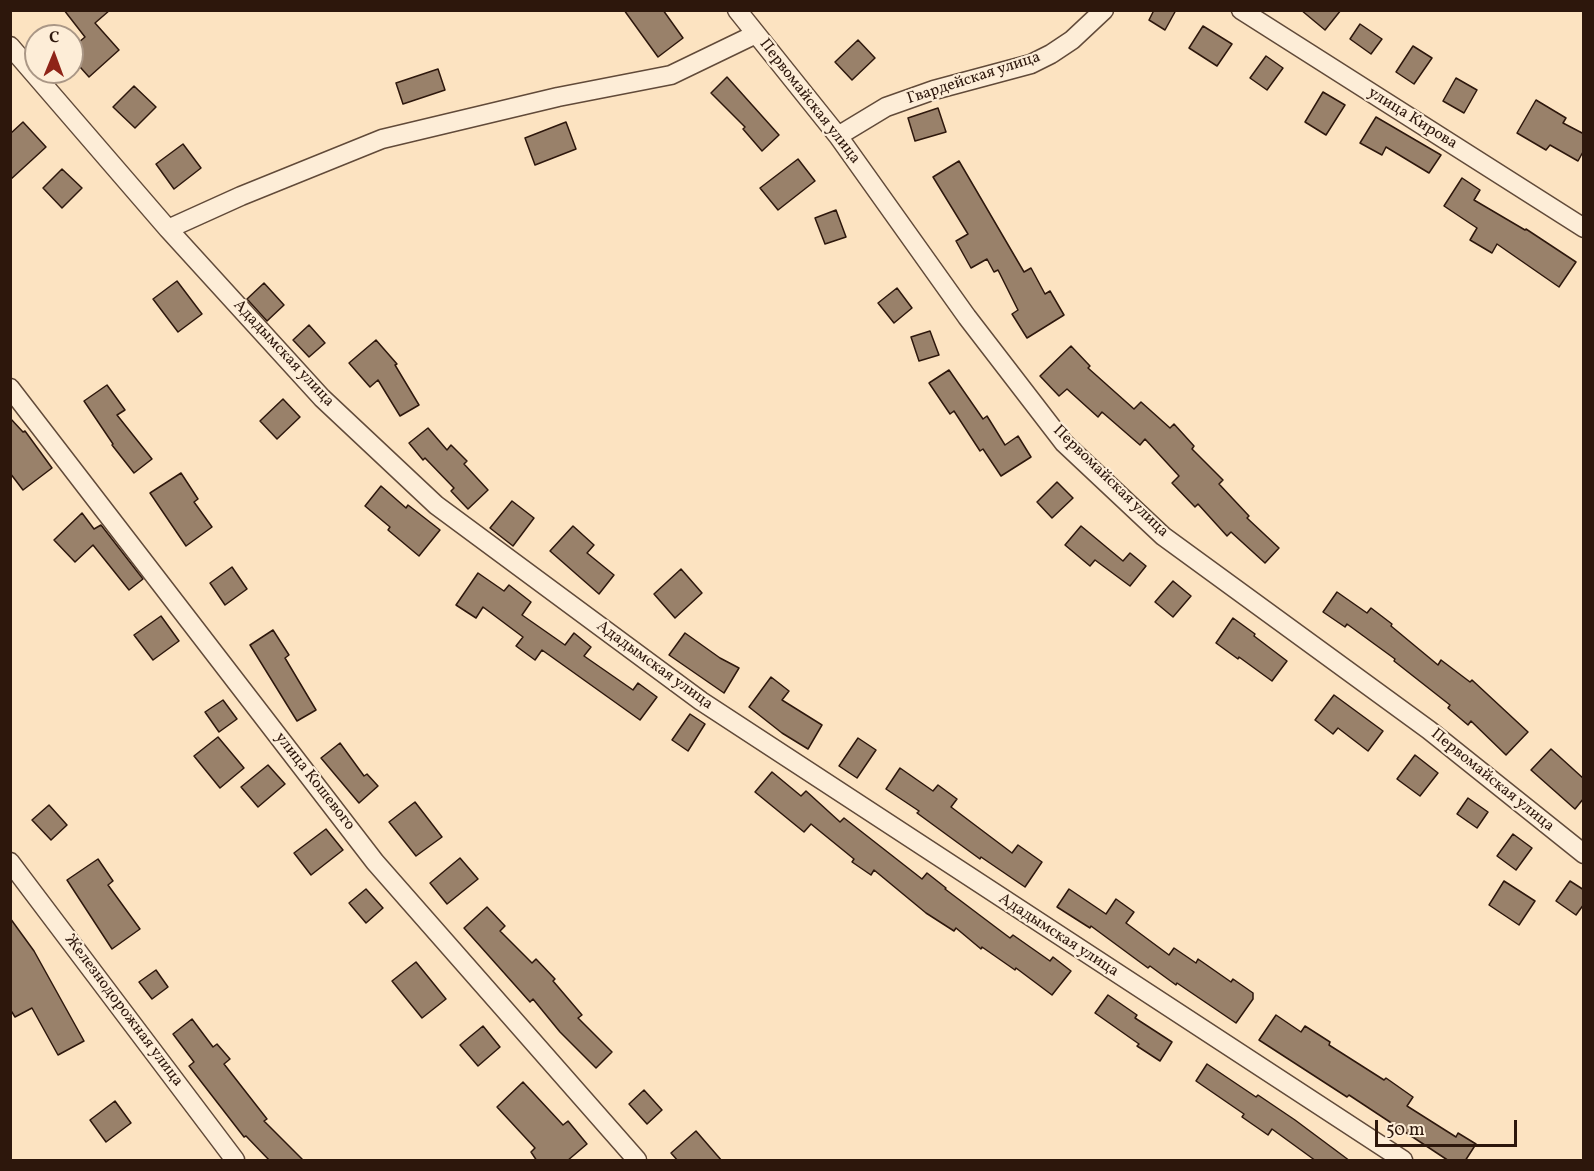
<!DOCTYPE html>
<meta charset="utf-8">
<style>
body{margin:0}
#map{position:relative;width:1594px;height:1171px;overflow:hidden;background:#fce3c1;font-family:Vollkorn,serif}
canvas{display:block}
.frame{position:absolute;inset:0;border:12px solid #2d170c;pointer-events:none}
.north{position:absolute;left:24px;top:24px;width:60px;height:60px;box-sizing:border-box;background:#fdedd7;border:2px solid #aa9786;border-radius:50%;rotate:1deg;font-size:16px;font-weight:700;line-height:24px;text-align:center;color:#2d170c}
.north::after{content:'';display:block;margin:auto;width:21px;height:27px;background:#8f2418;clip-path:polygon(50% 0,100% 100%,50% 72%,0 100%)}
.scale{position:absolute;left:1375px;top:1120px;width:142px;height:27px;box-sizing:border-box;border:3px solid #2d170c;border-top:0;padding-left:8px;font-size:18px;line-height:21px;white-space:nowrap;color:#2d170c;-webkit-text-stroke:4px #fdedd7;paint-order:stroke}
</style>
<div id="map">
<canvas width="1594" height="1171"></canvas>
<div class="frame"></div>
<div class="north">С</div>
<div class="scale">50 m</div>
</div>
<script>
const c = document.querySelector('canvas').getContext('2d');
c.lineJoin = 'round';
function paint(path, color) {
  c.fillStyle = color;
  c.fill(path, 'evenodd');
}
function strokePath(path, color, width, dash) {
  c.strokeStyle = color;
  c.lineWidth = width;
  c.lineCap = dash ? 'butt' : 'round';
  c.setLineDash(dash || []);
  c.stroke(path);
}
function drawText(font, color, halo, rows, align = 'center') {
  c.font = font + ' Vollkorn,serif';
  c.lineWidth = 4.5;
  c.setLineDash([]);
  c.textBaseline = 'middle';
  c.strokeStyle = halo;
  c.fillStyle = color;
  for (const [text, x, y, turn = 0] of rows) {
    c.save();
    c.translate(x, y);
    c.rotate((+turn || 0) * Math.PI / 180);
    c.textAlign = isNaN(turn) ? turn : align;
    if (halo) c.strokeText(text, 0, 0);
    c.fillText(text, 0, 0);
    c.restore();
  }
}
const building = new Path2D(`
 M64,10h46l-15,13 24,27 -30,27 -17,-19v-10l13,-11z
 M624,10h39l20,28 -25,19z
 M1154,10h22l-11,20 -16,-10z
 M1301,10h40l-16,20z
 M1360,24l22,15 -11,15 -21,-15z
 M1203,26l29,18 -15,22 -28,-18z
 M858,40l17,18 -23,22 -17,-18z
 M1413,46l19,12 -18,26 -18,-12z
 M1266,56l17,12 -16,22 -17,-12z
 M438,69l7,21 -42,14 -7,-21z
 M727,77l52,58 -17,16 -19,-22 2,-2 -34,-34z
 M1456,78l21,12 -13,23 -21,-12z
 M134,86l22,21 -21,21 -22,-21z
 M1323,92l22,13 -19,30 -21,-13z
 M1536,100l30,18 -3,5 21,11v16l-6,11 -28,-16 -4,5 -29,-17z
 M938,108l8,24 -31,9 -7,-23z
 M1376,117l65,38 -12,18 -43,-26 -4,8 -22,-12z
 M23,122l23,25 -36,33v-46z
 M566,122l10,27 -41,16 -10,-27z
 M183,144l18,24 -27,21 -18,-25z
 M798,159l17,22 -37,29 -18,-22z
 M959,161l65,111 7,-4 14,26 5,-3 14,24 -37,23 -15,-24 6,-4 -20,-40 -4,2 -7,-13 -16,9 -15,-27 12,-7 -35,-57z
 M62,169l20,19 -20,20 -19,-20z
 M1462,178l18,12 -6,10 51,30 1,-1 50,33 -17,25 -62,-43 -5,9 -22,-13 7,-12 -33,-22z
 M836,210l10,27 -21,7 -10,-26z
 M177,281l25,33 -24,18 -25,-33z
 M264,283l20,22 -17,16 -20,-22z
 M897,288l15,20 -18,15 -16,-20z
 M309,325l16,18 -16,14 -16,-17z
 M930,331l9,24 -20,6 -8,-24z
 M376,340l21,24 -2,1 24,40 -19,11 -22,-36 -8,7 -21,-24z
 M1071,346l19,20 -2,2 46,41 7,-7 29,26 4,-4 20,22 -2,3 31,31 -4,4 30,32 -2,2 32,30 -14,15 -34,-31 -4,4 -29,-32 -3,3 -23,-24 7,-7 -34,-37 -5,6 -38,-33 -4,5 -31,-28 -8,7 -19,-20z
 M949,370l34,49 4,-3 18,29 13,-9 13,21 -30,19 -18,-27 -3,2 -26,-40 -4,3 -21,-31z
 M107,385l18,25 -8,5 35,44 -18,14 -22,-28 1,-1 -29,-43z
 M283,399l17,18 -23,22 -17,-18z
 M10,418l13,14 2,-1 27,37 -29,22 -13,-17z
 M428,428l19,22 4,-5 16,16 -3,3 24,26 -20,19 -17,-18 3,-3 -29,-30 -2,2 -14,-17z
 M181,473l17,26 -4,3 18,25 -26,19 -36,-53z
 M1057,482l16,16 -21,20 -15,-16z
 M381,486l25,22 2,-3 32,25 -21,26 -31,-26 2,-3 -25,-21z
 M512,501l22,17 -21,28 -23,-18z
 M82,513l12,16 7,-4 42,54 -14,11 -36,-45 -18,17 -21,-22z
 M573,526l21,19 -7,8 27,22 -15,19 -49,-43z
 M1081,526l42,35 7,-8 16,13 -16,20 -35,-26 -5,6 -25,-21z
 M232,567l15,22 -22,16 -15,-22z
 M681,569l21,24 -27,25 -21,-24z
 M478,573l26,18 5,-6 22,17 -9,13 43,30 9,-12 17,14 -7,9 49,34 5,-7 19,14 -17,23 -98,-70 -7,10 -19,-14 7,-9 -40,-30 -7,11 -20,-13z
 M1173,581l18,15 -18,21 -18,-15z
 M1337,592l30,21 4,-5 21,16 -1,2 47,39 3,-5 29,22 2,-2 56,52 -22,23 -35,-34 -3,4 -20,-17 2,-3 -56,-44 1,-2 -48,-35 -2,3 -22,-15z
 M161,616l18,25 -26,19 -19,-25z
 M1233,618l22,16 -1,2 33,25 -15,20 -33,-24 -1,2 -22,-16z
 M273,630l16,25 -4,3 31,52 -19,11 -47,-76z
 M685,633l35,25 19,10 -15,25 -55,-38z
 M771,677l18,14 -7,9 40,25 -14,24 -26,-16 -33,-26z
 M1334,695l49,36 -15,20 -30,-23 -5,6 -18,-14z
 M223,700l14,19 -18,13 -14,-20z
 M690,714l15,10 -17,27 -16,-11z
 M218,737l26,31 -24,20 -26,-32z
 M858,738l18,12 -19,28 -18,-12z
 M340,743l24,33 3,-2 11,12 -19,17 -38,-45z
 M1551,749l33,30v19l-9,11 -44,-39z
 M1415,755l23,18 -18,23 -23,-17z
 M268,765l17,19 -27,23 -17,-20z
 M900,768l33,23 5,-6 19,14 -6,8 61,46 6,-8 24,17 -17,25 -44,-30 -1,2 -63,-46 2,-2 -33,-22z
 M772,772l29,24 5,-5 34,31 4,-4 78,61 5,-6 19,15 -1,1 65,49 3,-3 37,26 3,-4 18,14 -19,24 -36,-27 -1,2 -33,-23 -1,2 -25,-21 -2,3 -28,-18 -52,-43 -3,5 -19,-13 2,-3 -43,-35 -7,8 -49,-40z
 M1468,798l20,14 -11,16 -20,-14z
 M415,802l27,35 -26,19 -27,-34z
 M49,805l18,20 -16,15 -19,-20z
 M326,829l17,21 -32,25 -17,-22z
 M1513,834l19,14 -16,22 -19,-14z
 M460,858l18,21 -31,25 -17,-21z
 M98,859l15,22 -5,4 32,44 -28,20 -45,-69z
 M1504,881l31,20 -16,24 -30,-20z
 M1570,881l14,9v14l-8,11 -20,-14z
 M366,889l17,19 -17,15 -17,-20z
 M1069,889l37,25 10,-15 18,13 -8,11 43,32 5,-7 22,15 2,-4 33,23 2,-3 20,14v6l-17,24 -59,-40 -1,2 -26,-19 -2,2 -57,-42 -1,2 -33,-21z
 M487,907l18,19 -5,5 32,32 4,-4 19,20 -2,2 29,34 -4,3 34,34 -16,16 -36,-36 -27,-33 -3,3 -66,-74z
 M10,918l24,33 50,90 -26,14 -26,-47 -17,9 -5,-8z
 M416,962l30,37 -24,19 -30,-37z
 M156,970l12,17 -16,12 -13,-17z
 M1108,995l29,20 -2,3 37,24 -12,19 -23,-15 2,-2 -44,-31z
 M1276,1015l25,17 4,-6 25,16 -1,3 55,35 2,-2 27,19 -6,9 49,31 2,-4 18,11 -11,17h-16l-100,-66 -2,2 -88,-57z
 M192,1019l21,28 4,-3 13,15 -6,5 43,55 -3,2 40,40h-34l-24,-25 -2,1 -55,-71 5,-4 -21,-28z
 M483,1026l17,21 -22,19 -18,-21z
 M1207,1064l49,33 2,-2 37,25 55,41h-34l-44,-32 -4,6 -26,-18 2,-3 -48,-33z
 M523,1082l40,43 5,-4 19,23 -20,17h-30l-6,-9 4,-4 -38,-41z
 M644,1090l18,20 -15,14 -18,-20z
 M115,1101l16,22 -25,19 -16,-22z
 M696,1131l26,30h-44l-7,-8z`);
const minor = new Path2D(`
 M737,10l101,126 129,181 97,126 99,93 266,194 155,124
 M1241,10l343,218
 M10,46l158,183 154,169 114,107 265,196 702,459
 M838,136l48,-29 48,-17 97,-26 20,-10 21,-14 32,-30
 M168,229l73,-33 141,-57 176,-42 113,-22 85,-41
 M10,388l365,474 262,298
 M10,862l225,298`);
const streetNames = [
 ["Гвардейская улица",974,79,-18],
 ["Первомайская улица",809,102,52],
 ["улица Кирова",1412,119,32],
 ["Ададымская улица",283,354,47],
 ["Первомайская улица",1110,482,44],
 ["Ададымская улица",654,666,36],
 ["Первомайская улица",1492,781,39],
 ["улица Кошевого",314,782,52],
 ["Ададымская улица",1058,936,33],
 ["Железнодорожная улица",123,1011,53]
];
paint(building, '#99816a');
strokePath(building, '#2d170c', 1.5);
strokePath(minor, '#614a39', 21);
strokePath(minor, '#fdedd7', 18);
drawText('16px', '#2d170c', '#fdedd7', streetNames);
</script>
